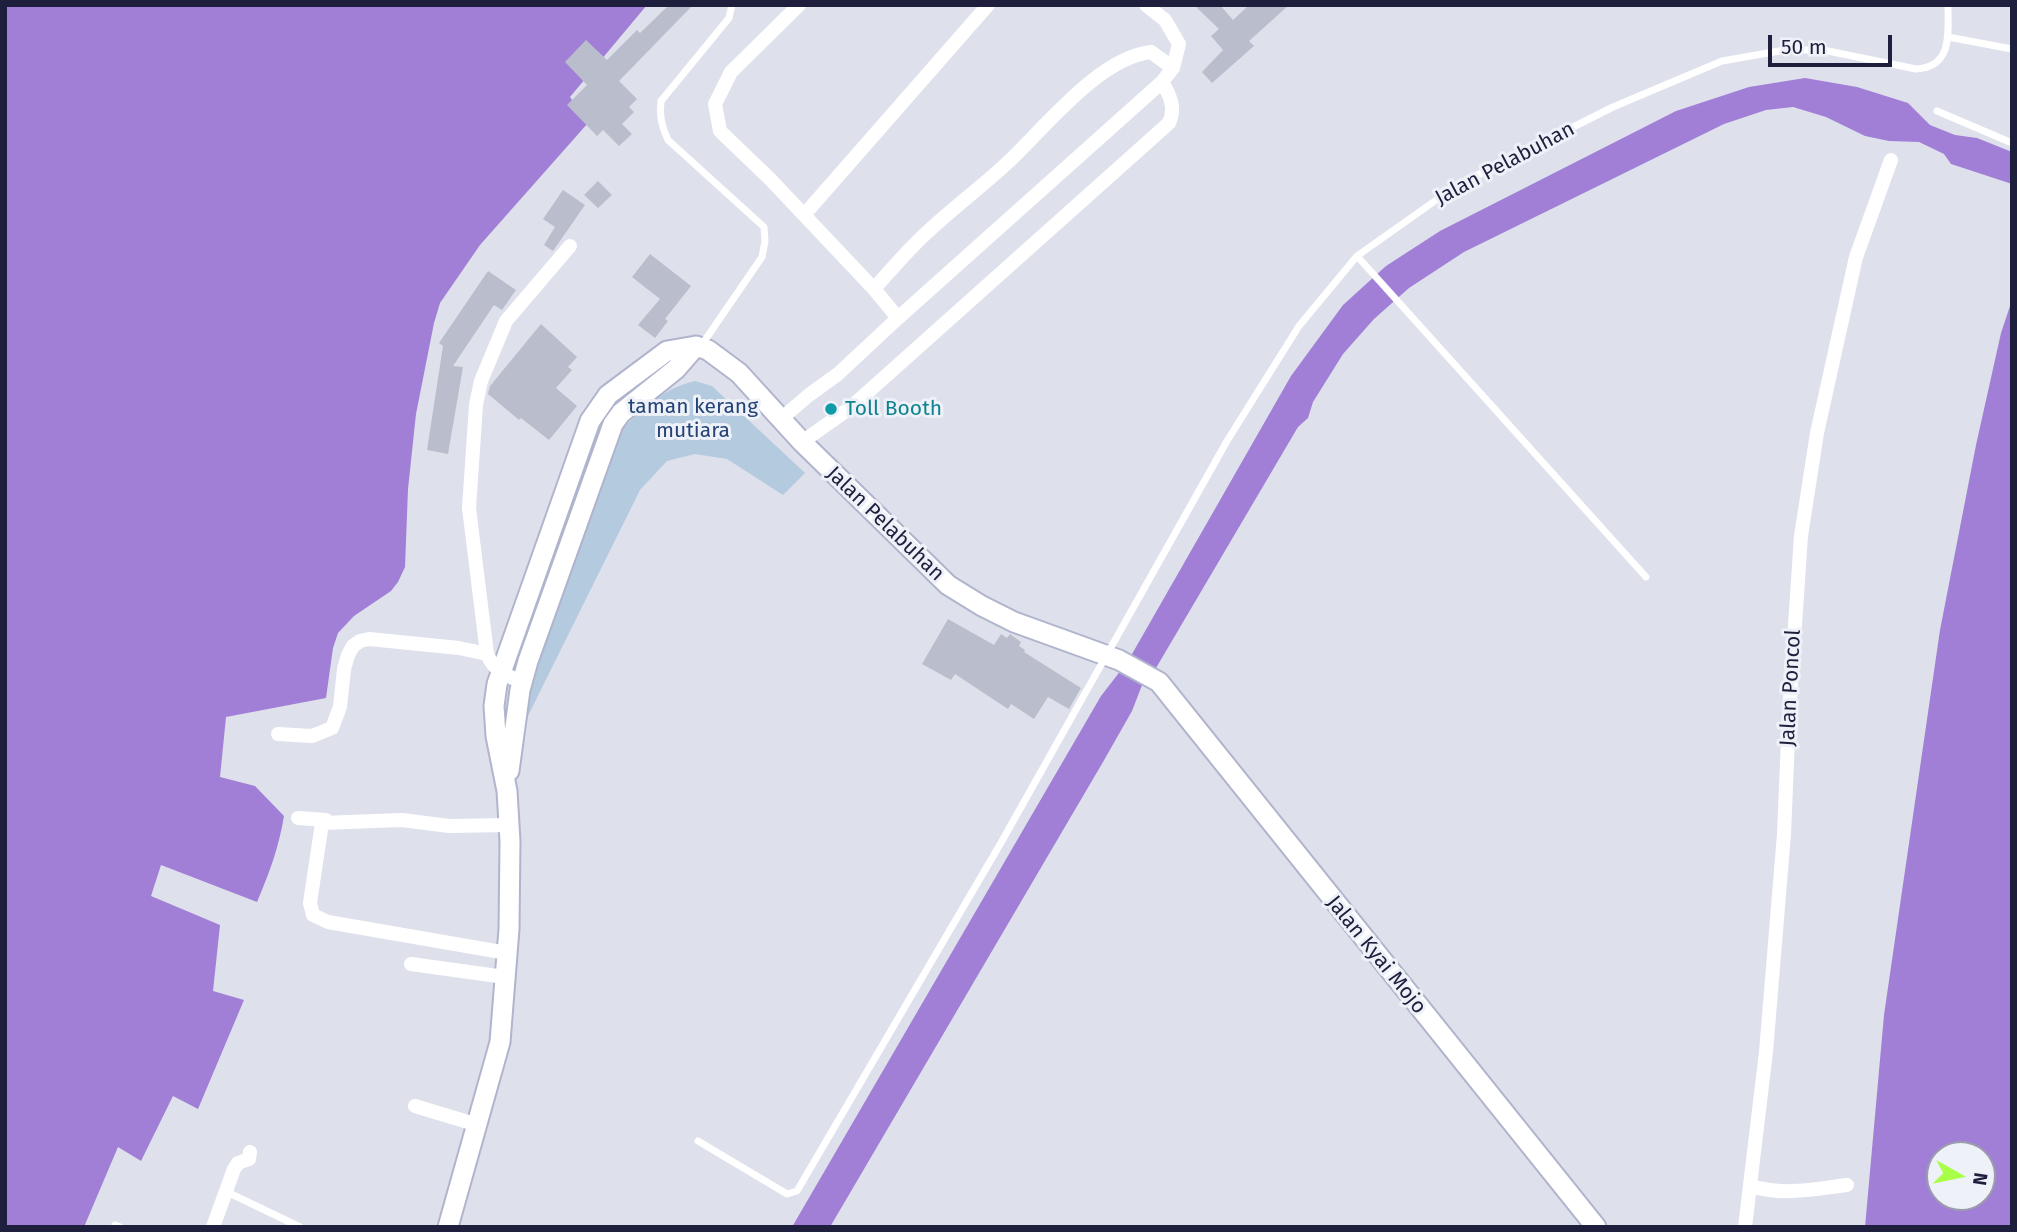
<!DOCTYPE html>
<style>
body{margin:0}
#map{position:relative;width:2017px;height:1232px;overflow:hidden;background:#dee1eb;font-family:"Fira Sans",sans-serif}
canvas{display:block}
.frame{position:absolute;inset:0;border:7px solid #1e1f3d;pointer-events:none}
.north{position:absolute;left:1926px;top:1141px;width:70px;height:70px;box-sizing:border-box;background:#eff1f8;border:2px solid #9b9dad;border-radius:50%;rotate:99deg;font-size:19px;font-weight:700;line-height:28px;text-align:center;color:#1e1f3d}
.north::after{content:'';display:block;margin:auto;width:24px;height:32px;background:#a9ff48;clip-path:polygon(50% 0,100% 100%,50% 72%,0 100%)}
.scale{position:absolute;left:1768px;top:35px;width:124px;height:32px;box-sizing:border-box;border:4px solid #1e1f3d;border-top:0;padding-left:9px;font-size:21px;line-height:24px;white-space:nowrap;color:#1e1f3d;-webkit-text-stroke:5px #eff1f8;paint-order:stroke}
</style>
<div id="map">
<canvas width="2017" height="1232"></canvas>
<div class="frame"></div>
<div class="north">N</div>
<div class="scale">50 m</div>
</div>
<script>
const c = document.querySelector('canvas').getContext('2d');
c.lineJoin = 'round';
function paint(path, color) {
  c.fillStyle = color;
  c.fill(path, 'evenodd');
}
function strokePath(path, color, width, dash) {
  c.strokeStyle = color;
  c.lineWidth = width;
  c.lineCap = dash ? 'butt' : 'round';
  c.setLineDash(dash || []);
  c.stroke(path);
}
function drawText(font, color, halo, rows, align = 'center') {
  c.font = font + ' "Fira Sans",sans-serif';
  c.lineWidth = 6;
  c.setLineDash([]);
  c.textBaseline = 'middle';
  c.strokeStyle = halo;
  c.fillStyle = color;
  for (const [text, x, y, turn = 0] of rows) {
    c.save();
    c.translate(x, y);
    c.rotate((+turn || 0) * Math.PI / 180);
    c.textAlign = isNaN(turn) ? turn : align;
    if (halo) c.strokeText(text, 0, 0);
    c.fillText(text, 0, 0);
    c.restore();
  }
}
const green = new Path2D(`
 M695,381l17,5 93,87 -22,22 -56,-36 -32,-5 -28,7 -27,29 -123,248 8,-54 98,-256c22,-21 41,-40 72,-47z`);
const water = new Path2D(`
 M5,5h642l-77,92 18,26 -108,122 -40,58 -6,20 -18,91 -8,75 -3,78 -7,15 -7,9 -37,25 -16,17 -5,15 -7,50 -100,19 -6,60 35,9 29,30c-5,31 -15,58 -27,86l-96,-37 -10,31 69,29 -7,66 31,9 -46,109 -25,-13 -32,65 -23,-14 -34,80h-79z
 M1805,78l52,9 51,16 22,22 25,10 22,3 35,14v32l-61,-20 -7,-10 -25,-12 -30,-1 -24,-5 -39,-19 -33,-10 -27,3 -42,14 -260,128 -55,36 -35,31 -31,35 -30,48 -5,16 -10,9 -142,241 -12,12 -12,31 -29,51 -273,465h-38l309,-531 27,-35 163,-285 52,-71 43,-39 54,-35 236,-120 73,-24z
 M2012,300v927h-147l19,-212 56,-385 36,-185 25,-112zM1940,1155h42v42h-42z`);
const building = new Path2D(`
 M669,5h24l-74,76 18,18 -8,8 5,5 -12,12 10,10 -13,12 -16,-16 -6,6 -30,-31 20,-20 -22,-23 21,-22 21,20 30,-30 3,3z
 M1194,5h26l13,15 16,-15h40l-40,36 5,5 -42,37 -10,-11 21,-22 -12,-14 8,-7z
 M598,181l14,14 -14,13 -14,-13z
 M563,190l22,15 -32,46 -9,-6 11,-18 -12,-8z
 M650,254l41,32 -26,33 3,2 -13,17 -17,-13 22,-26 -28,-22z
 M488,271l28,19 -14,20 -8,-5 -41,61 10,1 -15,87 -21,-4 16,-104 -4,-3z
 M541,324l36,33 -9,10 4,3 -16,18 21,18 -28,34 -28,-22 -2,2 -31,-26 2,-8z
 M948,619l46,26 7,-11 6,4 3,-4 11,8 -2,4 6,4 -1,2 57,36 -12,21 -21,-12 -14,22 -23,-15 -3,5 -53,-35 -4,6 -29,-16z`);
const lane = new Path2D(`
 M1948,37l64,12
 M1937,111l75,32
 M1357,256l289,321
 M701,346l61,-89 3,-16 -1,-14 -96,-87c-6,-12 -9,-25 -7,-39l68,-83 3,-13
 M698,1141l89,53 10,-3 205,-350 225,-400 72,-115 58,-70 99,-70 157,-79 109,-46 63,-11h38l93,19c37,-2 32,-36 32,-64
 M225,1191l75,36
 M115,1225l5,2`);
const street = new Path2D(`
 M799,5l-68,67 -16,32 5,27 50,48 104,110
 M804,215l184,-210
 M898,318l264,-236
 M782,418l27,-23 29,-21 60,-56 -24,-29c14,-16 28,-32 43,-47 28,-28 60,-51 89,-78 38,-35 92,-106 145,-112l22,16
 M802,442l48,-34 319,-285c7,-15 1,-28 -7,-41l11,-14 6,-24 -14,-24 -19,-15
 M487,654l-18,-146 7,-103 5,-24 25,-60 64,-75
 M278,734l34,2 20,-8 8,-21 4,-38 4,-14 5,-9 7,-5 9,-2 90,9 28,6c7,17 19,21 35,28
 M298,818l28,2 -1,2
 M507,953l-179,-31 -15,-7 -3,-12 12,-80 80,-3 47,6 60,-1
 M411,964l94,13
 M415,1106l63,19
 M1751,1186c31,10 64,3 96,-1
 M213,1227l21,-58 4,-6 11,-4 1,-7
 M1745,1227l21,-175 18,-218 5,-120 12,-178 16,-103 39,-176 35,-97`);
const secondary = new Path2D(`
 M509,771l11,-81 8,-29 85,-237 8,-11 55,-44 20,-23
 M448,1227l52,-185 9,-113 1,-88 -3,-50 -11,-55 -2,-30 3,-22 93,-263 18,-26 59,-44 29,-5 12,4 31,23 63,69 146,143 34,21 32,16 105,38 40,22 437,545`);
const markers = [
 [831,409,7,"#0f9aa8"]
];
const streetNames = [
 ["Jalan Pelabuhan",1505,164,-28],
 ["Jalan Pelabuhan",885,524,44],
 ["Jalan Poncol",1791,688,-87],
 ["Jalan Kyai Mojo",1376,955,51]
];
const parkNames = [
 ["taman kerang",693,407],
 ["mutiara",693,431]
];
const cultureNames = [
 ["Toll Booth",845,409]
];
paint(green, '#b4cadf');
paint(water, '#a17fd7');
paint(building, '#babecc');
strokePath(secondary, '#b0b4cc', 23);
strokePath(lane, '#fff', 7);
strokePath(street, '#fff', 14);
strokePath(secondary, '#fff', 19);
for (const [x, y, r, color] of markers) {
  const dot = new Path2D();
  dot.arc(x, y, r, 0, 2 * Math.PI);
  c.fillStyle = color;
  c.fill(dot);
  strokePath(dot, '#eff1f8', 2.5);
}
drawText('21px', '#1e1f3d', '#eff1f8', streetNames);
drawText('21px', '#244478', '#eff1f8', parkNames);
drawText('21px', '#0d838f', '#eff1f8', cultureNames, 'left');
</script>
